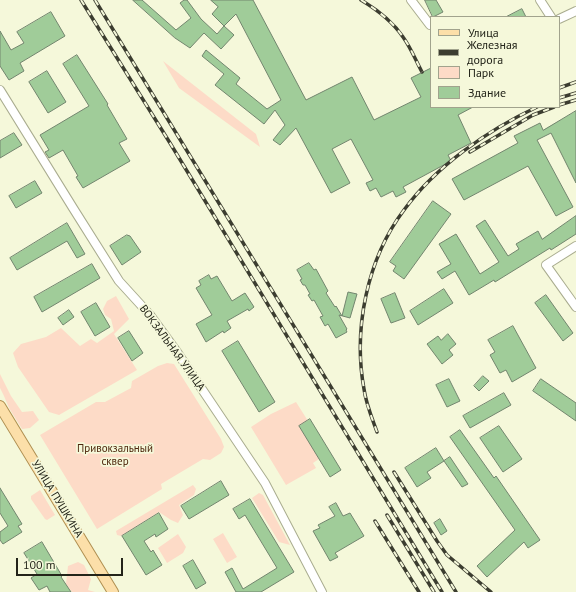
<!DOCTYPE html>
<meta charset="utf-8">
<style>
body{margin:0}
#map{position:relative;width:576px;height:592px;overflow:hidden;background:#f5f8da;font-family:"PT Sans",sans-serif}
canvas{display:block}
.legend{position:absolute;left:430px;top:16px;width:130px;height:92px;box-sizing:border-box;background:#f5f8da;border:1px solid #a1a38d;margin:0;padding:5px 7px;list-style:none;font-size:12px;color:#232419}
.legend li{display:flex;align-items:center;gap:8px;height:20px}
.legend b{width:20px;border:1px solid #a1a38d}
.scale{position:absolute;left:16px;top:558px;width:107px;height:18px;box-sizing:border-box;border:2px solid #232419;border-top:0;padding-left:5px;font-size:12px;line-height:14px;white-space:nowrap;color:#232419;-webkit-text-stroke:3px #f5f8da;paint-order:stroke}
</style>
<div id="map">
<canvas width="576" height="592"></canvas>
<ul class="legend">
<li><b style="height:5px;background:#fcdfa9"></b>Улица</li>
<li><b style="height:5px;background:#3c3d30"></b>Железная дорога</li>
<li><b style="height:11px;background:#fddbc7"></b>Парк</li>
<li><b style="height:11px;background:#a0cc99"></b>Здание</li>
</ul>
<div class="scale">100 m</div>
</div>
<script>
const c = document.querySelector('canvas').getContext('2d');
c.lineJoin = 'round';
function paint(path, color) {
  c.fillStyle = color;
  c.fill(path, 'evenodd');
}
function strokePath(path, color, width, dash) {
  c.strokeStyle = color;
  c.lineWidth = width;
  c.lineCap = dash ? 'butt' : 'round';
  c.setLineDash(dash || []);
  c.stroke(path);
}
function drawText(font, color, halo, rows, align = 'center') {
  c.font = font + ' "PT Sans",sans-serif';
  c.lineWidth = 3.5;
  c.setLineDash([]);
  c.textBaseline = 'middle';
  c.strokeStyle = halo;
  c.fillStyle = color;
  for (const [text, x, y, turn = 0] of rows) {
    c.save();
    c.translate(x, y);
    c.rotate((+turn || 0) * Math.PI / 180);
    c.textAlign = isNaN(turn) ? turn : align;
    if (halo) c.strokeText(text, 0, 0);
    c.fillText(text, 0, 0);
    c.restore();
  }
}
const green = new Path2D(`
 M163,61l93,73 4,13 -81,-59z
 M116,296l13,23 -15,15 23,36 -78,45 -10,-3 -31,-45 -5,-14 8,-9 25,-7 15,-9 19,18 11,-7 6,4 17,-12 -3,-12 -6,-4 -2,-6 4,-8z
 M167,363l7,1 47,75 3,8 -3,6 -11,7 -7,-1 -42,25 1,5 -65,40 -57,-94 56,-33h9l26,-14 1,-7 26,-15z
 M0,374l11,22 11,16 11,-1 6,9 -9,8 -8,1 -13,-21 -5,-12 -4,-8z
 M296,402l12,19 11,38 -6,4 3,5 -30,17 -35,-58 20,-13z
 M193,485l3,4 -2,6 -15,10 4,10 -5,8 -7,-3 -12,-8 -38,24 -4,-1 -1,-4z
 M40,490l15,25 -8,5 -2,-1 -14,-20v-3z
 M259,493l4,2 27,50 -11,-3 -27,-44z
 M223,533l14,24 -10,6 -14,-24z
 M178,534l8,13 -3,6 -16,10 -9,-15z
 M78,562l6,3 7,14 -3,11 7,2h-23l-6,-8 2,-18z`);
const building = new Path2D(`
 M133,0h9l34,30 15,-12 -11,-15 4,-3h3l14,19 16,15 7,-8 10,9 -13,14 -17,-16 -14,15 -15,-10z
 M211,0h42l53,100 46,-23 22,43 47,-23 -10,-19 20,-10v39h42l-15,8 13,28 -23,12 3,6 -48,26 3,5 -10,5 -3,-6 -12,6 -5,-9 -6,3 -4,-8 7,-3 -22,-41 -19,10 18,34 -19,10 -35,-65 -16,17 -7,-5 12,-15 -10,-15 -11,14 -49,-39 9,-11 -22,-18 4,-6 34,28 -4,6 31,25 14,-9 -45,-86 -12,12 -12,-12 6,-7z
 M425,0h11l7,12 -10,5z
 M522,9l4,8h-20z
 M51,12l14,24 -45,27 4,8 -15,9 -9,-14v-35l11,19 13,-7 -7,-11z
 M77,55l31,49 -1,1 20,34 -8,4 11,18 -47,27 -7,-11 2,-1 -15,-26 -14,8 -4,-6 4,-2 -9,-15 49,-29 -26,-42z
 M47,71l19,31 -18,11 -19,-31z
 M576,111v72l-25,-50 -14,7 36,67 -17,9 -28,-50 -64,34 -12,-21 66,-36 -4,-7 26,-13 3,7z
 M14,133l8,12 -22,13v-17z
 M35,181l7,12 -26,15 -7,-12z
 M433,201l18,13 -47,65 -11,-8 3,-5 -6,-4z
 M576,216v18l-25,16 -1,-2 -55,34 -1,-2 -25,15 -14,-24 -13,8 -5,-7 14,-8 -12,-20 17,-10 24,40 19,-12 -23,-36 9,-6 23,36 11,-7 -3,-5 22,-13 4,8z
 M67,223l18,31 -8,4 -10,-17 -50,29 -7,-12z
 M127,235l3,1 11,16 -19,13 -12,-19z
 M309,263l5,7 2,-1 12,22 -2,2 9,14 1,-1 6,10 6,-24 9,2 -7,24 -11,-3 8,14 -1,1 1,2 -11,6 -8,-14 -3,2 -5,-9 3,-1 -9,-16 -2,1 -4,-6 2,-1 -5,-9h-2l-3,-5 2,-1 -5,-9z
 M92,264l8,14 -58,34 -8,-15z
 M209,275l2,4 6,-3 15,25 13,-8 9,14 -5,4 -1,-2 -21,12 4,7 -7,5 -1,-2 -17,11 -10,-18 16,-9 -16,-27 5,-3 -2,-4z
 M444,289l9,14 -35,22 -8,-14z
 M395,293l10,25 -14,5 -10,-24z
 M546,295l27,38 -10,8 -28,-38z
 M96,303l14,24 -15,9 -14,-24z
 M69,310l5,7 -11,8 -5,-7z
 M513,326l23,42 -24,14 -6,-12 -6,3 -10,-18 5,-3 -7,-12z
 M129,331l14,22 -11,8 -14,-23z
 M448,334l8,10 -7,6 4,5 -11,9 -15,-20 11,-8 3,4z
 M238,341l37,61 -16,10 -37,-61z
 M483,376l6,5 -10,10 -5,-5z
 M449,379l11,22 -13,6 -11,-22z
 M541,379l35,24v18l-43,-30z
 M504,393l7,12 -41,23 -7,-12z
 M310,419l31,51 -11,7 -31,-51z
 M499,426l23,33 -19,13 -23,-34z
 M460,430l34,48 2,-2 44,64 -12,8 -4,-6 -37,35 -10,-11 38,-36 -65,-93z
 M436,448l8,13 -17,11 4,6 -14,9 -12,-19z
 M450,457l18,27 -6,3 -18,-26z
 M221,481l8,14 -40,24 -8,-13z
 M0,488l22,36 -4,2 4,6 -19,12 -3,-4v-8l8,-6 -8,-13z
 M250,499l44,73 -33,20h-25l-11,-20 7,-4 11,21 34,-21 -32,-53 -6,4 -6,-10z
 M336,503l7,13 7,-3 14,23 -29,17 3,4 -8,4 -17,-30 7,-3 -2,-3 17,-9 -6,-9z
 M159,513l9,16 -12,8 -1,-3 -11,7 7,11 2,-2 9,15 -16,10 -24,-39z
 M440,519l7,12 -6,4 -7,-12z
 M42,542l20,34 -1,1 10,15h-21l-3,-6 -8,4 -8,-12 6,-4 -13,-21z
 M193,560l13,23 -10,6 -13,-23z`);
const minor = new Path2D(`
 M411,0l19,25
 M540,0l11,17
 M559,19l17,-8
 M0,90l73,118 46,73 31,34 27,37 88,131 57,109
 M576,246l-30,19 30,42`);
const major = new Path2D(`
 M0,406l113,186`);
const rail = new Path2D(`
 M81,0l89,143 272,449
 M95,0l361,592
 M361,0c15,9 32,22 42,37 8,11 13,24 19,35
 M559,88l17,-6
 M559,98l17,-5
 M559,105l17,-5
 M470,152l63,-37 21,-8
 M377,432c-5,-14 -11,-28 -13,-43 -11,-60 3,-130 40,-179 32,-44 84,-80 133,-103
 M394,472l43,69 10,14 44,37
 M387,515l47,77
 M375,521l44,71`);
const streetNames = [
 ["ВОКЗАЛЬНАЯ УЛИЦА",172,348,54],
 ["УЛИЦА ПУШКИНА",57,499,59]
];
const parkNames = [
 ["Привокзальный",115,449],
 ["сквер",115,462]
];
paint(green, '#fddbc7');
paint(building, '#a0cc99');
strokePath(building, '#72856e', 1);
strokePath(minor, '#a9ac8f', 10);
strokePath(major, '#af8f51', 12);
strokePath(minor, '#fff', 8);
strokePath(major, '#fcdfa9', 10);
strokePath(rail, '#3c3d30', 3.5);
strokePath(rail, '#f5f8da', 2, [6]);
drawText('11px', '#232419', '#f5f8da', streetNames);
drawText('11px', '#4e270d', '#f5f8da', parkNames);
</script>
